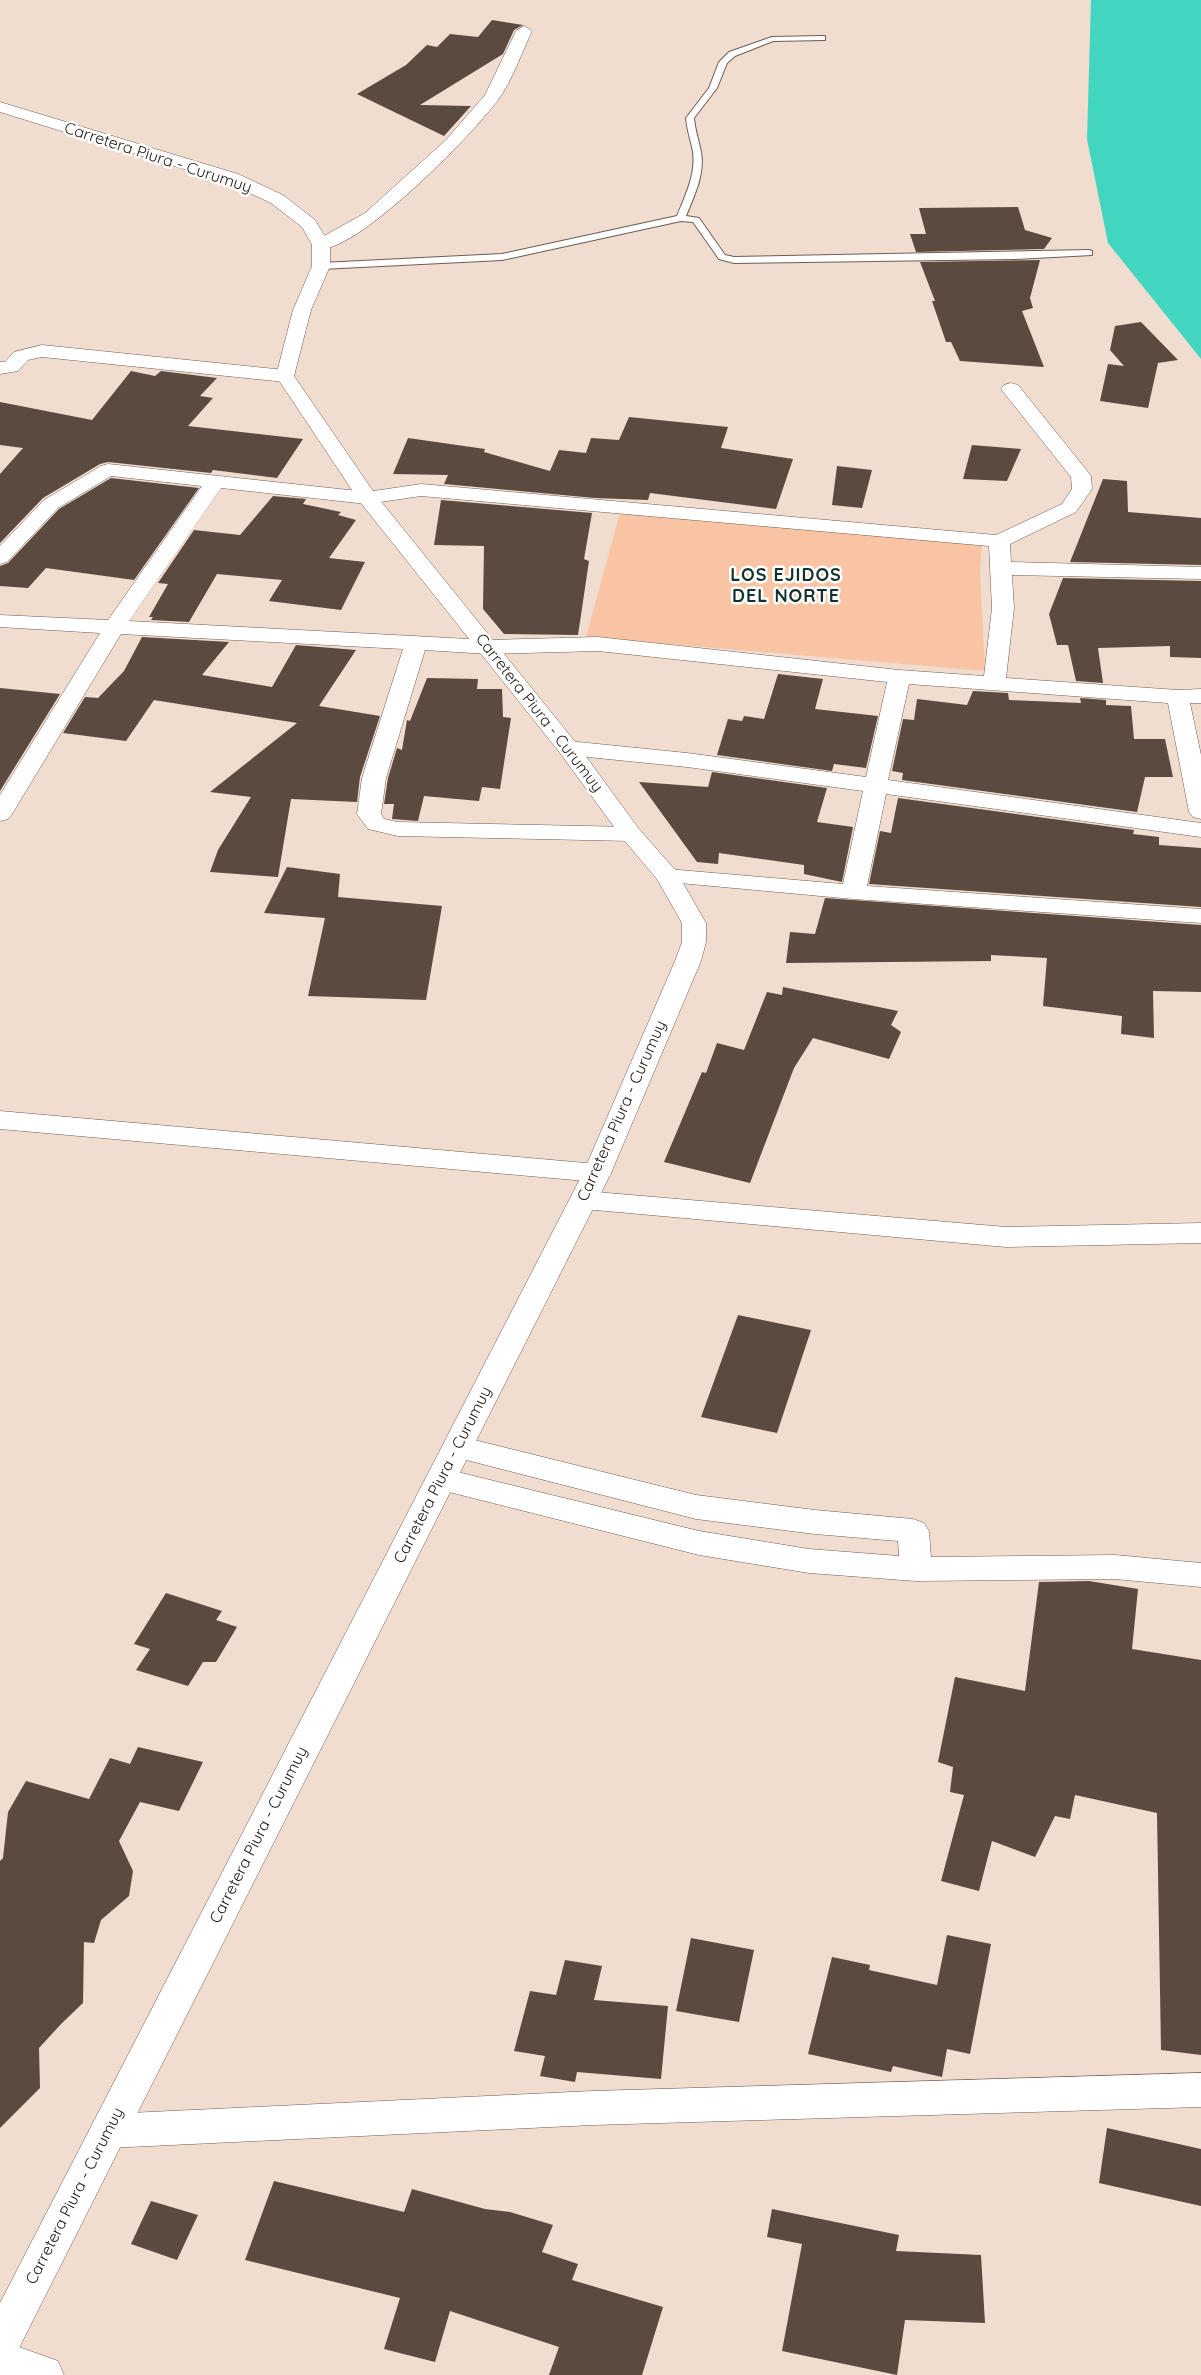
<!DOCTYPE html>
<style>
body{margin:0}
canvas{display:block;background:#f1dcd0}
</style>
<canvas width="1201" height="2375"></canvas>
<script>
const c = document.querySelector('canvas').getContext('2d');
c.lineJoin = 'round';
function paint(path, color) {
  c.fillStyle = color;
  c.fill(path, 'evenodd');
}
function strokePath(path, color, width, dash) {
  c.strokeStyle = color;
  c.lineWidth = width;
  c.lineCap = dash ? 'butt' : 'round';
  c.setLineDash(dash || []);
  c.stroke(path);
}
function drawText(font, color, halo, rows, align = 'center') {
  c.font = font + ' Quicksand,sans-serif';
  c.lineWidth = 5;
  c.setLineDash([]);
  c.textBaseline = 'middle';
  c.strokeStyle = halo;
  c.fillStyle = color;
  for (const [text, x, y, turn = 0] of rows) {
    c.save();
    c.translate(x, y);
    c.rotate((+turn || 0) * Math.PI / 180);
    c.textAlign = isNaN(turn) ? turn : align;
    if (halo) c.strokeText(text, 0, 0);
    c.fillText(text, 0, 0);
    c.restore();
  }
}
const green = new Path2D(`
 M620,513l362,30 -2,29 5,99 -399,-34z`);
const water = new Path2D(`
 M1091,0h110v359l-93,-116 -21,-104z`);
const building = new Path2D(`
 M492,20l31,5 -9,5 -11,24 -83,51 51,1 -27,30 -87,-42 49,-29 21,-20 10,2 13,-13 28,3z
 M1018,207l7,23 27,8 -8,11 -128,3 -6,-18h16l-7,-26z
 M1040,260l-10,38 3,10 -11,3 22,56 -84,-6 -9,-19h-5l-14,-41h3l-15,-39z
 M1141,322l37,38 -20,3 -10,45 -48,-7 8,-37 16,2 -14,-16 5,-24z
 M131,371l24,5 6,-5 56,7 -17,18 13,2 -25,28 115,13 -26,39 -64,-8 -2,3 -103,-11 -8,2 -57,34 -43,45v-69l23,-26 -23,-3v-43l92,18z
 M629,417l99,10 -7,21 72,11 -17,50 -126,-16 -2,7 -53,-2 -151,-14 4,-9 -55,-1 15,-36 77,11 -1,3 66,19 9,-21 27,3 5,-15 28,2z
 M972,445l49,4 -14,32 -44,-2z
 M837,466l35,4 -10,38 -30,-3z
 M111,478l88,10 -65,92 -88,-12 -18,20 -28,-2v-20l8,-3 51,-54z
 M1103,479l24,2 1,31 73,6v47l-131,-3z
 M273,496l33,3 -3,5 38,8 -3,3 18,5 -27,38 36,4 -24,48 -72,-9 13,-21 -65,-6 -28,48 -38,-2 2,-3h-4l19,-33 -10,-1 36,-53 46,5z
 M441,500l151,13 -8,46 5,2 -11,74 -74,-1 -21,-25 1,-63 -50,-1z
 M1063,578l138,3v77l-31,-1v-11l-72,2 5,35 -27,-2 -8,-36h-11l-8,-31z
 M142,637l87,5 -27,33 70,12 24,-42 60,5 -37,56 61,10 -20,61 -3,25 -66,-3 -13,78 -68,-5 8,-22 33,-53 -41,-5 87,-69 -143,-23 -28,41 -63,-8 22,-36 13,1 26,-27z
 M778,674l45,5 -8,30 63,7 -12,52 -32,-4 -2,7 -115,-16 11,-36 14,2 2,-5 20,3z
 M427,678l51,1 -1,10h25l1,28 8,1 -11,71 -18,-2 -3,14 -55,-5 -6,25 -26,-2 2,-15h-10l4,-26 9,-30 5,2 5,-30 3,1z
 M0,688l60,6 -60,97z
 M973,691l35,2 1,7 72,3 -1,-5 26,2v5l25,1 3,33h31l8,38h-28l-8,35 -235,-32 1,-7 -11,-2 11,-52 11,1 3,-21 50,6z
 M712,772l115,16 -10,34 36,5 -11,55 -38,-8v-9l-85,-12 -1,11 -21,-2 -58,-80 69,5z
 M898,798l236,32 -1,4 26,3v8l42,3v59l-332,-23 11,-53 11,2z
 M287,867l53,7 -2,23 104,9 -16,94 -118,-4 17,-78 -61,-5z
 M825,898l376,27v67l-48,-1 1,47 -33,-4 1,-18 -79,-10 4,-48 -56,-3v6l-205,2 4,-31 25,2z
 M783,987l115,24 -7,14 10,7 -12,27 -76,-21 -19,30 -44,115 -86,-21 38,-90 4,1 11,-30 27,7 23,-58 15,3z
 M738,1315l73,15 -34,103 -76,-16z
 M1089,1581l49,8 -6,60 69,11v395l-40,-5 -4,-237 -82,-18 -5,24 -15,-3 -20,41 -43,-16 -13,50 -38,-10 23,-86 -14,-3 3,-25 -15,-5 17,-85 70,14 14,-109z
 M166,1593l56,18 -6,9 21,7 -21,35h-13l-15,24 -52,-16 14,-21 -16,-5z
 M138,1747l65,15 -24,49 -39,-9 -21,39 14,30 -4,25 -28,24 -7,23 -10,-1 -1,61 -22,21 -22,24 1,40 -40,40v-267l3,-3 5,-46 18,-31 63,18 21,-41 20,6z
 M947,1935l44,9 -21,110 -23,-5 -5,28 -49,-11 -2,6 -83,-18 24,-97 38,8 -1,5 68,15z
 M691,1938l63,12 -15,72 -63,-11z
 M565,1960l37,6 -8,34 74,6 -7,73 -84,-7 -2,10 -35,-6 5,-20 -31,-5 16,-60 26,4z
 M1107,2128l94,21v57l-102,-23z
 M274,2181l130,31 8,-23 73,20 25,3 43,13 -11,27 36,12 -6,16 91,27 -21,68h-93l10,-28 -109,-36 -15,51 -51,-13 16,-51 -155,-38z
 M151,2201l47,14 -21,45 -46,-16z
 M772,2209l127,26 -3,16 85,4 4,68 -80,-3 -8,55 -115,-24 20,-107 -35,-7z`);
const lane = new Path2D(`
 M822,36h3v4l-52,1 -38,15 -8,7 -10,25 -23,30c1,12 5,23 7,34 4,23 -7,44 -15,64l13,2 26,37 9,2 355,-7 3,1v4l-77,4 -281,4 -15,-4 -26,-37 -12,-1 -179,39 -181,9 -4,-3 4,-3 181,-9 175,-38c8,-20 19,-41 16,-64 -2,-11 -6,-22 -7,-34l23,-30 10,-26 10,-10 43,-15z`);
const street = new Path2D(`
 M524,26l8,5c-10,21 -20,50 -34,69 -23,32 -145,158 -183,149l-3,-4 3,-4 50,-28 81,-73 39,-45 31,-64z
 M42,345l243,25 7,2 2,4 -2,4 -7,2 -243,-25 -14,3 -10,11 -18,3v-12h5l9,-10z
 M1011,383l7,2 70,87 3,4 1,13 -16,23 -66,32 1,18 190,5v12l-189,-4 2,33 -8,70 172,12 23,-1v14h-11l11,52v64l-8,-2 -4,-5 -21,-109 -259,-19 -21,96 313,43v14l-315,-43 -19,92 334,23v14l-348,-24 -195,-18 -3,-5 3,-5 9,-2 176,15 20,-93 -176,-24 -119,-12 -8,-2 -3,-5 3,-5 8,-2 119,12 179,24 21,-95 -289,-31 -110,3 -63,-4 -39,128 -5,36 3,5 14,3 233,5 8,2 4,5 -4,5 -8,2 -233,-5 -30,-7 -11,-15 5,-36 41,-129 -282,-15 -109,180 -4,5 -8,2v-26l100,-162 -100,-6v-12l108,5 94,-134 -91,-10 -53,32 -51,54 -7,2v-18l44,-46 57,-34 7,-2 259,28 54,-8 575,51 66,-31 10,-15 -1,-12 -70,-88 3,-4zM221,488l146,16 54,-8 568,50 3,62 -8,68 -85,-6 -301,-33 -110,3 -359,-19z
 M0,1111l597,53 10,3 4,6 -4,6 -10,3 -597,-53z
 M584,1191l422,36 195,-4v20l-195,4 -422,-38 -10,-2 -4,-7 4,-7z
 M458,1436l238,59 119,15 98,9 11,4 5,8 2,26 184,-2 86,8v24l-86,-8 -199,2 -107,-8 -110,-18 -258,-65 -11,-3 -4,-8 4,-8 11,-3 258,63 110,18 90,7 -1,-15 -83,-7 -119,-15 -249,-64 -4,-8 4,-8z
 M1201,2073v34l-608,18 -485,23 -13,-5 -6,-12 6,-12 13,-5 485,-23z
 M0,2340l58,21 6,14h-64z`);
const secondary = new Path2D(`
 M0,102l238,72 45,21 32,25 15,25v21l-19,44 -17,66 81,118 201,249 63,86 37,42 30,52v19l-5,19 -90,212 -597,1185 -14,5v-60l583,-1130 92,-212 7,-19v-19l-25,-44 -34,-40 -63,-86 -200,-251 -84,-126 17,-66 19,-44v-21l-10,-18 -31,-24 -45,-21 -226,-70z`);
const streetNames = [
 ["Carretera Piura - Curumuy",158,158,18],
 ["Carretera Piura - Curumuy",539,713,52],
 ["Carretera Piura - Curumuy",622,1111,-66],
 ["Carretera Piura - Curumuy",443,1475,-63],
 ["Carretera Piura - Curumuy",259,1835,-63],
 ["Carretera Piura - Curumuy",75,2196,-63]
];
const farDistrictnames = [
 ["LOS EJIDOS",786,576],
 ["DEL NORTE",786,597]
];
paint(green, '#f9c4a3');
paint(water, '#42d6c0');
paint(building, '#5b4a3f');
strokePath(lane, '#6f5d52', 2);
strokePath(street, '#6f5d52', 1);
strokePath(secondary, '#6f5d52', 1);
paint(lane, '#fff');
paint(street, '#fff');
paint(secondary, '#fff');
drawText('16px', '#201814', '#fff', streetNames);
c.letterSpacing = '1px';
drawText('bold 18px', '#12332d', '#fff', farDistrictnames);
c.letterSpacing = '0px';
</script>
